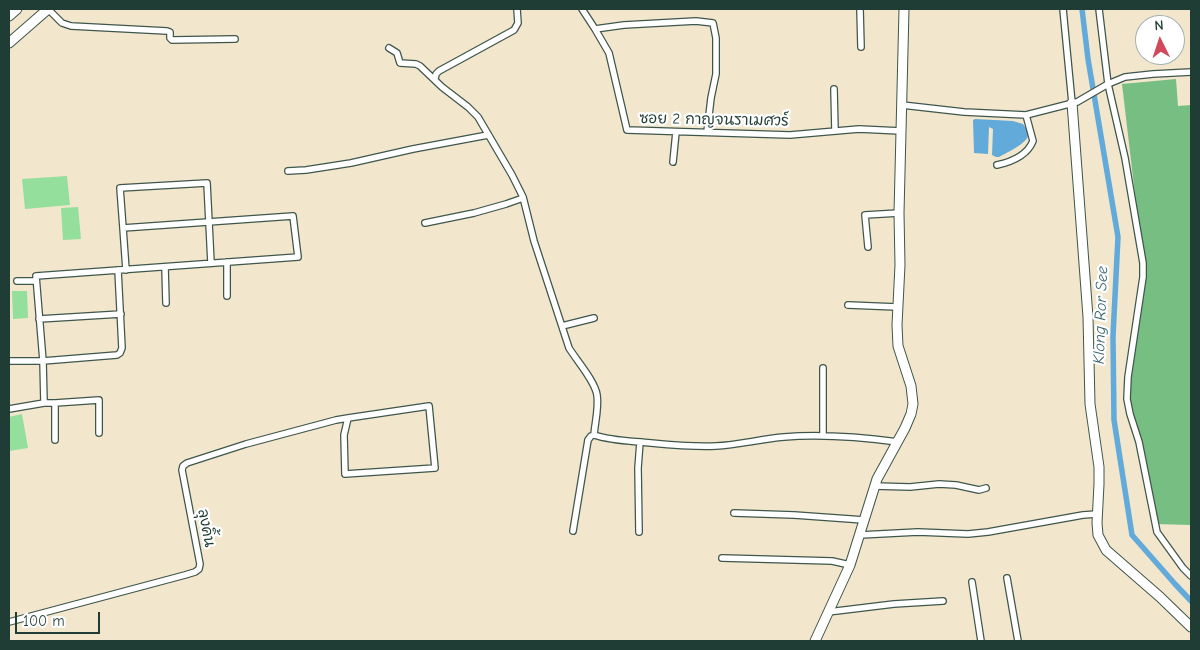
<!DOCTYPE html>
<meta charset="utf-8">
<style>
body{margin:0}
#map{position:relative;width:1200px;height:650px;overflow:hidden;background:#f2e6cd;font-family:"Comic Neue",sans-serif}
canvas{display:block}
.frame{position:absolute;inset:0;border:10px solid #1f3d34;pointer-events:none}
.north{position:absolute;left:1135px;top:15px;width:50px;height:50px;box-sizing:border-box;background:#fff;border:1px solid #a5b1ae;border-radius:50%;rotate:356deg;font-size:14px;font-weight:700;line-height:20px;text-align:center;color:#1f3d34}
.north::after{content:'';display:block;margin:auto;width:18px;height:22px;background:#d1495b;clip-path:polygon(50% 0,100% 100%,50% 72%,0 100%)}
.scale{position:absolute;left:15px;top:612px;width:85px;height:22px;box-sizing:border-box;border:2px solid #1f3d34;border-top:0;padding-left:6px;font-size:15px;line-height:18px;white-space:nowrap;color:#1f3d34;-webkit-text-stroke:4px #fff;paint-order:stroke}
</style>
<div id="map">
<canvas width="1200" height="650"></canvas>
<div class="frame"></div>
<div class="north">N</div>
<div class="scale">100 m</div>
</div>
<script>
const c = document.querySelector('canvas').getContext('2d');
c.lineJoin = 'round';
function paint(path, color) {
  c.fillStyle = color;
  c.fill(path, 'evenodd');
}
function strokePath(path, color, width, dash) {
  c.strokeStyle = color;
  c.lineWidth = width;
  c.lineCap = dash ? 'butt' : 'round';
  c.setLineDash(dash || []);
  c.stroke(path);
}
function drawText(font, color, halo, rows, align = 'center') {
  c.font = font + ' "Comic Neue","Playpen Sans Thai",sans-serif';
  c.lineWidth = 4.5;
  c.setLineDash([]);
  c.textBaseline = 'middle';
  c.strokeStyle = halo;
  c.fillStyle = color;
  for (const [text, x, y, turn = 0] of rows) {
    c.save();
    c.translate(x, y);
    c.rotate((+turn || 0) * Math.PI / 180);
    c.textAlign = isNaN(turn) ? turn : align;
    if (halo) c.strokeText(text, 0, 0);
    c.fillText(text, 0, 0);
    c.restore();
  }
}
const green = new Path2D(`
 M67,176l3,29 -45,4 -3,-30z
 M78,207l3,32 -18,1 -2,-32z
 M12,291h15l1,27 -15,1z
 M22,414l6,34 -19,3v-34z`);
const forest = new Path2D(`
 M1176,79l2,27 13,-1v420l-36,-1 -28,-137 16,-124 -21,-179z`);
const water = new Path2D(`
 M975,119l38,2 10,3c2,3 5,7 5,11 0,8 -22,18 -29,22h-3l-4,-2 1,-26 -4,-2 -1,27 -14,-1 -1,-33z`);
const canal = new Path2D(`
 M1082,9l6,50 30,178 -5,99 1,84 18,115 43,49 16,17`);
const street = new Path2D(`
 M48,9l14,14 9,3 96,5 3,1v6l2,2 63,-1
 M582,9l13,20 14,24 18,77 163,5 69,-6 42,2
 M860,9l1,38
 M1063,9l9,94
 M1099,9l9,75 17,74 18,105v14l-15,100 -1,22 3,15 9,28 18,90 26,36 8,8
 M595,29l29,-4 72,-4 17,2 3,15v36l-5,24 -4,34
 M389,48l8,5 3,10 16,1 4,2 22,21 26,20 10,10 34,58 11,22 11,44 35,107c8,13 26,33 28,47 2,13 -2,27 -3,40 18,6 38,6 57,8 21,2 43,4 65,3 22,-1 45,-7 68,-9 37,-3 76,0 114,5
 M435,79l1,-5 3,-3 75,-41 4,-7 -1,-14
 M834,89l1,42
 M902,105l62,7 62,3 51,-13 31,-18 17,-7 28,-3 38,-2
 M673,162l3,-30
 M997,165c14,-3 30,-9 36,-24l-7,-26
 M288,171l18,-1 45,-7 62,-14 75,-14
 M425,223l49,-10 32,-9 17,-6
 M123,228l-3,-40 87,-5 4,80
 M868,247l-3,-32 34,-2
 M227,262v34
 M165,267l1,36
 M17,281h19
 M848,305l49,2
 M39,319l82,-5
 M562,326l32,-8
 M9,361h34l74,-6 3,-2 2,-5 -4,-78
 M823,368v68
 M44,403l-1,-42 -7,-85 262,-19 -5,-41 -170,12 3,42
 M55,403v37
 M9,409l35,-6h11l44,-3v33
 M874,486l36,1 29,-3 17,1 23,5 7,-2
 M734,513l60,2 70,5
 M573,531l15,-91 3,-4 3,-1
 M639,532l-1,-64 2,-26
 M860,535l58,-3 50,2 20,-2 95,-17 14,-1
 M722,558l110,3 18,4
 M1007,578l11,63
 M972,582l9,59
 M828,612l66,-8 49,-3
 M9,622l176,-47 10,-3 4,-3 1,-5 -18,-94 1,-4 4,-3 59,-19 90,-24 12,-2 81,-12 6,62 -90,6 -1,-39 4,-17`);
const secondary = new Path2D(`
 M1072,103l16,214 2,87 9,63v17l-2,39 1,12 8,15 54,47 31,30
 M815,641l35,-76 27,-86 28,-51 6,-14 2,-10 -2,-18 -13,-40 -1,-21 3,-60 -1,-52 5,-204`);
const primary = new Path2D(`
 M9,16l8,-7
 M9,43l39,-34`);
const streetNames = [
 ["ซอย 2 กาญจนราเมศวร์",714,120,1],
 ["ลุงคิ้น",206,528,79]
];
const waterNames = [
 ["Klong Ror See",1101,315,-88]
];
paint(green, '#94df9b');
paint(forest, '#77be83');
paint(water, '#62aad9');
strokePath(canal, '#62aad9', 5.5);
strokePath(street, '#3f564b', 8);
strokePath(secondary, '#3f564b', 11);
strokePath(primary, '#3f564b', 11);
strokePath(street, '#fff', 5.5);
strokePath(secondary, '#fff', 9);
strokePath(primary, '#fff', 9);
drawText('15px', '#1f3d34', '#fff', streetNames);
drawText('italic 16px', '#36636e', '#fff', waterNames);
</script>
